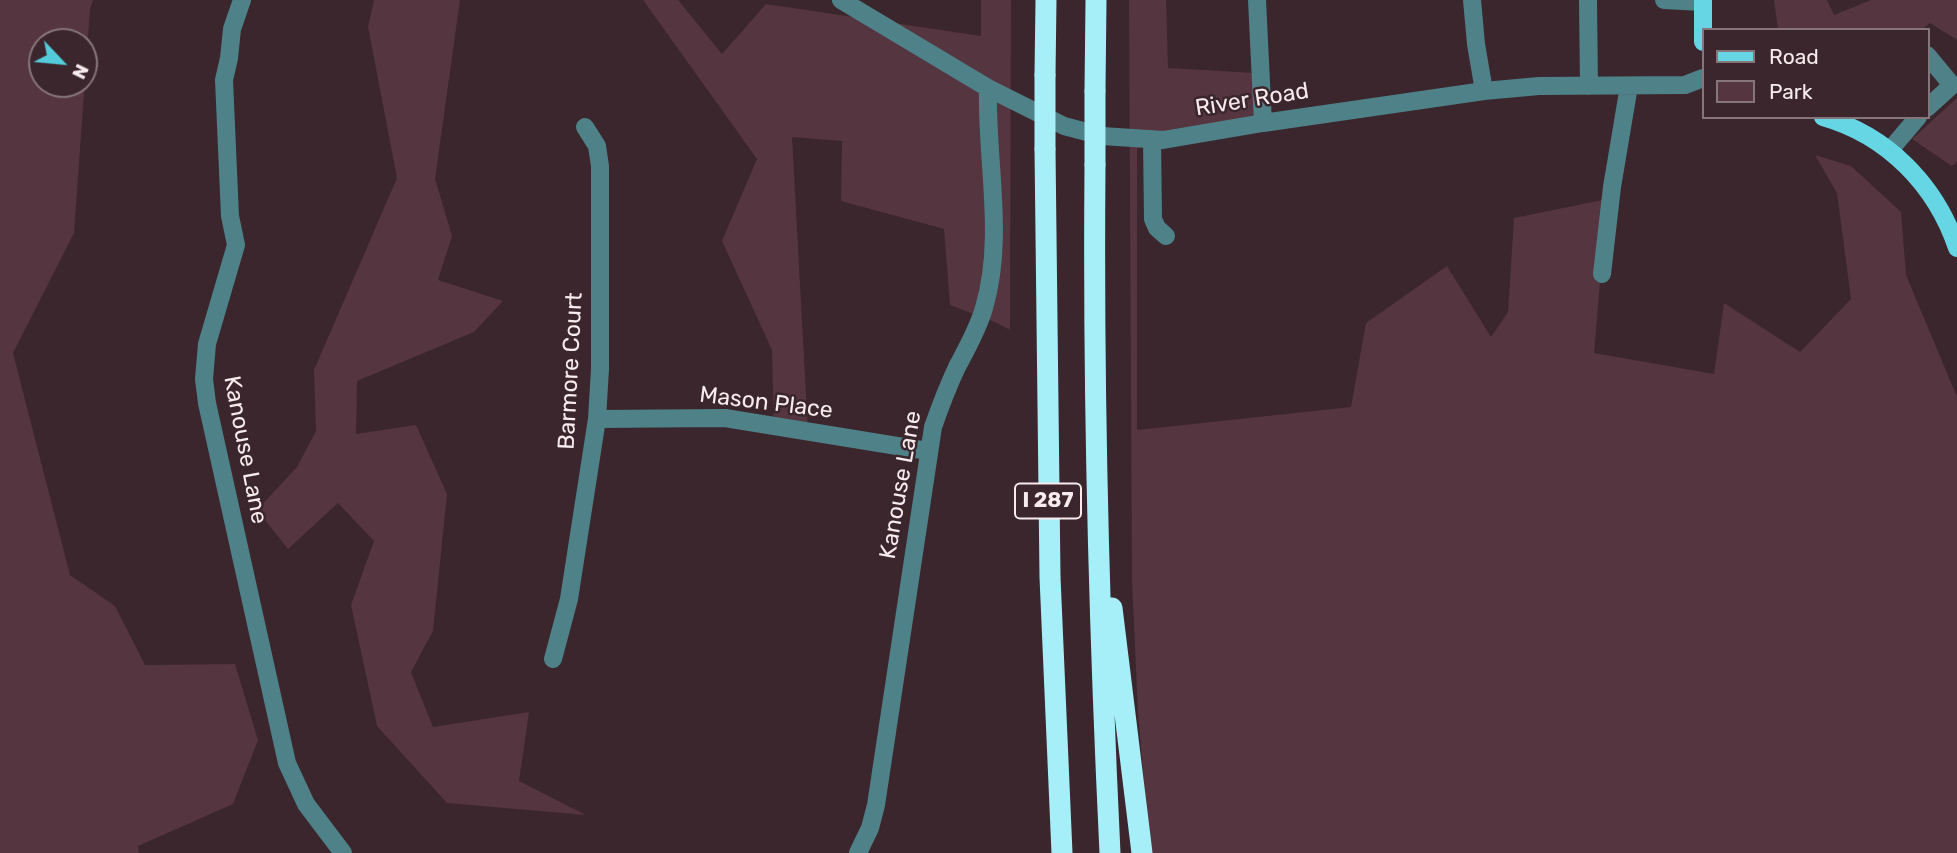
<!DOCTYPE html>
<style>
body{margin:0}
#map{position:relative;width:1957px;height:853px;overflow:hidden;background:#3a262c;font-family:Rubik,sans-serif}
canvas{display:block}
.legend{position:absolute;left:1702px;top:28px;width:228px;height:91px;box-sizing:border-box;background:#3a262c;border:2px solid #86757a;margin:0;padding:9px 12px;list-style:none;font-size:21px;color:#f8ebee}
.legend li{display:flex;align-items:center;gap:14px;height:35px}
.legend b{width:35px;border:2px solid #86757a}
.north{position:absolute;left:28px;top:28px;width:70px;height:70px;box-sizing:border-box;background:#3a262c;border:2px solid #86757a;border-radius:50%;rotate:116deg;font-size:19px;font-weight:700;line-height:28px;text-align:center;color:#f8ebee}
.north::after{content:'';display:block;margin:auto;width:24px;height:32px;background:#53cbda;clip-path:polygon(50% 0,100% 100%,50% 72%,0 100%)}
</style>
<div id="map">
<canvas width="1957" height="853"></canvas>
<ul class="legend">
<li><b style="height:9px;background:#66d5e4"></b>Road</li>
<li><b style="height:19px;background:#55353f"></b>Park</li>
</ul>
<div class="north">N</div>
</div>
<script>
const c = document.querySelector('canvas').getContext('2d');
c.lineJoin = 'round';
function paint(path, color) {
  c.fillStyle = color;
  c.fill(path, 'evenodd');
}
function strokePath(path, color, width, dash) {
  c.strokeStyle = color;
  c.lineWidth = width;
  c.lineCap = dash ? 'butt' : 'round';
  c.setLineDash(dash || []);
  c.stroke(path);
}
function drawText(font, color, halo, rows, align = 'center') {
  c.font = font + ' Rubik,sans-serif';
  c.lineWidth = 5;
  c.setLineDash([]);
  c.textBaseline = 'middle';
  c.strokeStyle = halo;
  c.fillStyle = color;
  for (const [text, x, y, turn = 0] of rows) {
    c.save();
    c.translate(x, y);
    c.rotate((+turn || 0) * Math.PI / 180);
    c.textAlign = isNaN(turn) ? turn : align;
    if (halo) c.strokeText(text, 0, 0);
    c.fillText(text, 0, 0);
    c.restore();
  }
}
const green = new Path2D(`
 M0,0h93l-3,9 -16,224 -61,120 57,222 45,31 30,59 90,-1 23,76 -25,64 -95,42 1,7h-139zM42,42h42v42h-42z
 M374,0h86l-25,179 17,57 -14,44 65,21 -29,31 -117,49 -1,53 60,-9 31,69 -14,137 -22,41 22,55 96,-15 -10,69 67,34 -139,-12 -70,-77 -26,-121 23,-64 -36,-38 -50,46 -31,-39 40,-43 19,-36 -2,-61 83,-192 -29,-151z
 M643,0h35l44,54 44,-50 215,32v-36h30l-1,330 -15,-8 -45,-17 -6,-76 -103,-28 1,-60 -50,-4 16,294 -34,-1 -2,-80 -50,-109 35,-82z
 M1129,0h37l2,68 86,5 6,56 -123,19v282l214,-23 15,-84 81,-57 44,71 17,-25 6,-94 93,-19 -13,154 120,21 10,-71 76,49 51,-53 -14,-106 -22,-38 36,11 50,46 5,63 51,122v456h-804l-4,-10 -11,-131 -6,-130z
 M1774,0h53l7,15 37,-15h86v40l-27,-17 -9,7h-143z
 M1957,98v64l-5,4 -40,-27z`);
const minor = new Path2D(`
 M242,0l-10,29 -3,29 -5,22 6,136 6,29 -29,99 -3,35 3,24 80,360 19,41 37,49
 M841,0l147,88 76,38 38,10 61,4 100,-17 221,-32 55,-5 146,-1 18,-7
 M1257,0l6,123
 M1472,0l4,44 8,47
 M1588,0l1,86
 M1664,0l38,2
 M1927,55l25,30 -25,23
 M1152,139l1,80 4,9 9,8
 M1890,150l28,-33
 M1602,274l10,-87 17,-101
 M597,419l128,-1 203,33
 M553,659l16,-60 28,-180 3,-50v-203l-3,-20 -12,-19
 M858,853l12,-25 6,-23 57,-378c7,-20 15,-41 24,-60 10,-19 21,-38 27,-59 21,-71 2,-147 4,-220`);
const major = new Path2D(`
 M1703,0v42
 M1823,117c64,18 113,68 134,131`);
const highway = new Path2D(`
 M1045,75l1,-75
 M1095,91l1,-91
 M1045,149l5,428 12,276
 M1095,165c-2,230 4,459 15,688
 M1112,608l30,245`);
const highwayBridge = new Path2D(`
 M1095,91v74
 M1045,149v-74`);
const shields = [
 [1048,501,66]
];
const shieldNames = [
 ["I 287",1048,501]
];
const streetNames = [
 ["River Road",1252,100,-9],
 ["Barmore Court",571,371,-87],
 ["Mason Place",766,403,7],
 ["Kanouse Lane",245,450,79],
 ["Kanouse Lane",901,485,-80]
];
paint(green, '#55353f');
strokePath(minor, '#4f8188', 18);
strokePath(major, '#66d5e4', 18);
strokePath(highway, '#a6eff9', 21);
strokePath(highwayBridge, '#a6eff9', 21);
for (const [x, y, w] of shields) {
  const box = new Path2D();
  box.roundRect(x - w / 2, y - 17.5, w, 35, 5);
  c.fillStyle = '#3a262c';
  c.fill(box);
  strokePath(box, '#f8ebee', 2);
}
drawText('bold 21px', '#f8ebee', null, shieldNames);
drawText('23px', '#f8ebee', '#3a262c', streetNames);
</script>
